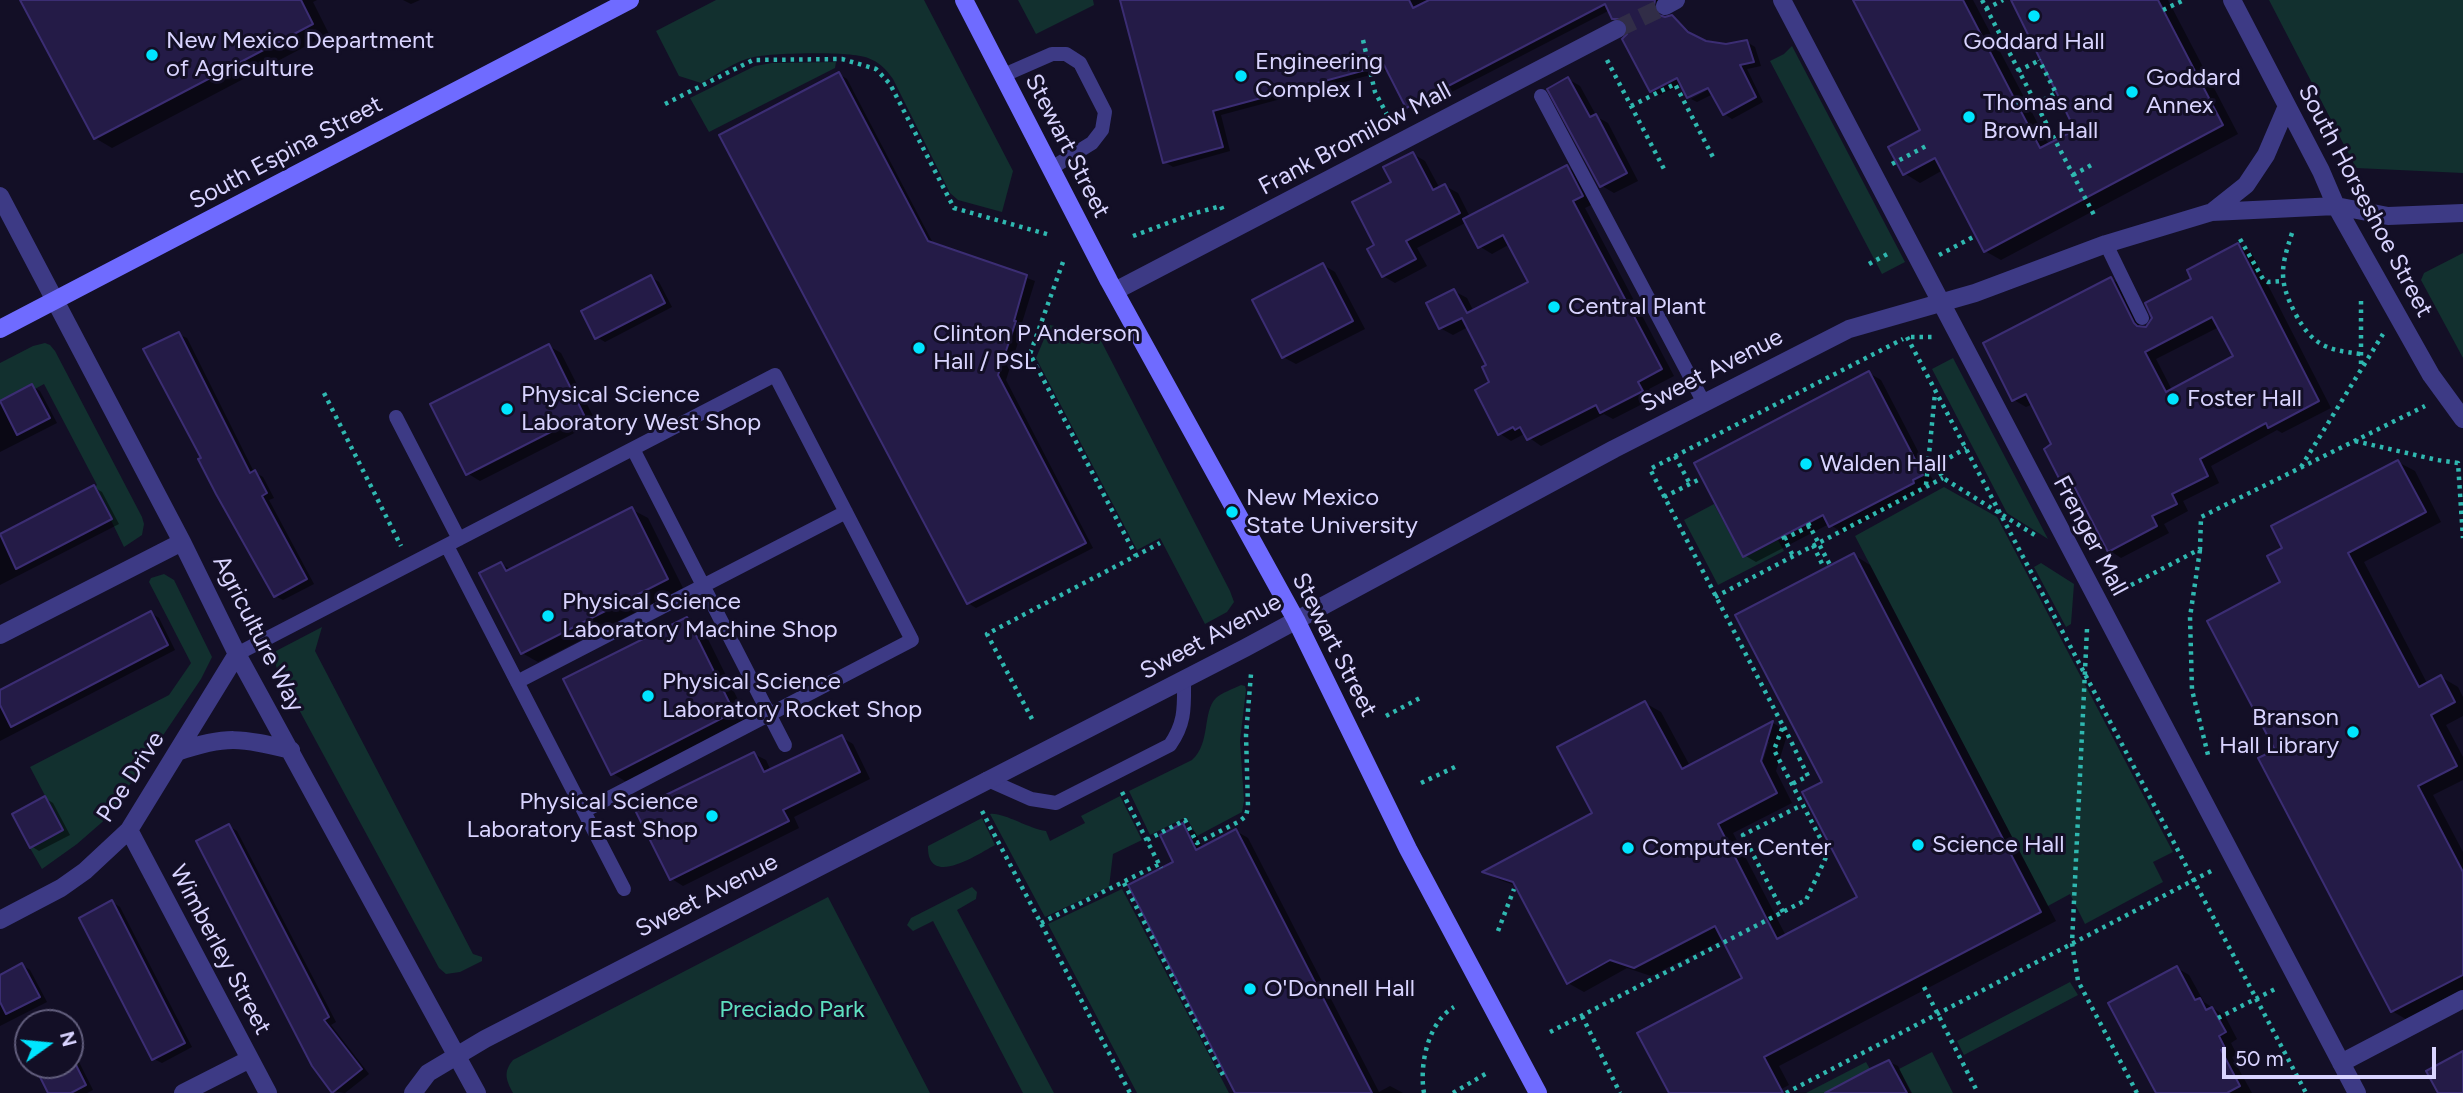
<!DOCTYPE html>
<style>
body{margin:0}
#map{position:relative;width:2463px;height:1093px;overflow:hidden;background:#130f26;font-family:Figtree,sans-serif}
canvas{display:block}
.north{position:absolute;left:14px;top:1009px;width:70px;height:70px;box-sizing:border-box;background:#130f26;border:2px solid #625e7d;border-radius:50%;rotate:75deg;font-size:19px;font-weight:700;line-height:28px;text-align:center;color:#d9d4ff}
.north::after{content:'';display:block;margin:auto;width:24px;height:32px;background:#00e5ff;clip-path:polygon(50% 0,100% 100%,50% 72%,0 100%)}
.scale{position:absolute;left:2222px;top:1047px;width:214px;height:32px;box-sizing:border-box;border:4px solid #d9d4ff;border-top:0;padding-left:9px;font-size:21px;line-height:24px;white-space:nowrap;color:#d9d4ff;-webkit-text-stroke:5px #130f26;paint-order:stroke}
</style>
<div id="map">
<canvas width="2463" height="1093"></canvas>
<div class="north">N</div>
<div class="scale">50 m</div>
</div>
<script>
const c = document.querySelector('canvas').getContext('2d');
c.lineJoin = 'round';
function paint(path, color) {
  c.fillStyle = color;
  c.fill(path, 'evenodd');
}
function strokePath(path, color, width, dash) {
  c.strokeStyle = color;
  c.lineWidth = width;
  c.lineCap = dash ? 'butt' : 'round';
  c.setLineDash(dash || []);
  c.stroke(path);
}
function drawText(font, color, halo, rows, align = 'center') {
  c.font = font + ' Figtree,sans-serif';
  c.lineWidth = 6;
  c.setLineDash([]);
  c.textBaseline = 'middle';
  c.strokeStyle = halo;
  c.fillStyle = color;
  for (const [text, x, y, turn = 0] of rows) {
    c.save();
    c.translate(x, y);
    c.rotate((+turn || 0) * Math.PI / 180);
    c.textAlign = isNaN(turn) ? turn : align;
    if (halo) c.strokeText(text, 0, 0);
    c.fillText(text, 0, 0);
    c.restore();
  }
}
const green = new Path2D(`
 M716,0h208l89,171 -11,41 -44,-12 -8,-7 -57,-114c-7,-10 -14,-17 -25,-21 -19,-7 -93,-5 -114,-1 -18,3 -37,18 -53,26l-22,-7 -23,-45z
 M1018,0h75l1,5 -58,29z
 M2269,0h194v173l-107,-5z
 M1792,46l113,216 -23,12 -112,-213 14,-7z
 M836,62l-1,6 -126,64 -19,-34 65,-32 17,-3z
 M2463,253v105l-42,-78 3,-7z
 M1050,325l48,10 132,256 4,11 -7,10 -22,12 -45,-86 -23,12 -101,-192z
 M45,343l5,2 5,6 87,166 2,7 -2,11 -18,12 -29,-60 2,-2 -53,-101 -9,5 -3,-5 -32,17v-38l33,-17z
 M1953,358l95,181 -41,-26 -75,-144z
 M1944,487l53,30 176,335 -20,10 10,20 -78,42 -15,-30 -22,12 -193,-370z
 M1714,504l29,54 35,-18 6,11 -66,34 -34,-65z
 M2041,563l33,21 -3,40 -5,3 -32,-60z
 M164,574l10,6 38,77 -11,22 -93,138 -31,27 -35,25 -12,-21 33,-18 -33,-63 139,-72 22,-32 -42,-81 2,-4z
 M322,627l-7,24 158,303 9,3v4l-22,11 -14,2 -7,-6 -162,-299 -3,-10 2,-8z
 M1241,685l4,1 1,4 -6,51 4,60 -2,11 -45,24 -11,-19 -36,18 -21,-44 63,-31c19,-17 10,-48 24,-62 5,-5 17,-9 25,-13z
 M1120,796l22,44 -29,14 -4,33 -64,30 -55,-103c13,-2 39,15 56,17l4,10 35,-18 -4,-7z
 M982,818l13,27c-17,9 -68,44 -67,1z
 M972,887l5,5 -1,7 -19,11 97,183h-31l-90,-172 -20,10 -6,-6 4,-7z
 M1122,889l9,17 98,187h-92l-89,-169z
 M828,897l102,196h-417c-7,-13 -10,-21 0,-33z
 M2070,982l8,13 -114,60 -7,-14z
 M1932,1052l21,41h-41l-13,-24z
 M1866,1062l4,7 -45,24h-19z`);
const shadow = new Path2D(`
 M22,0h295l-4,2 16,32 -217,114 -17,-10z
 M403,0h17l-9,4z
 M1122,0h547l-6,5v14l9,-2 8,5 15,15 11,6 20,3 21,-4 8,5 6,19 -14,3 16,33 -31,17 -8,-5 -11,-20 -16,8 -6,-3 26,-14 -2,-3 -24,13v3l-9,-14 -22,11 -8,-4 -23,-56v-12l-7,-1 -9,-4 -3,-8 -195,101 -8,-5 -18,-36 -168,45 9,36 -57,16 -8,-5z
 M1855,0h118l76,145 29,-14 -52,-131h142l70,134 -237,126 -16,-9 -42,-81 -23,13 -16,-10 19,-42z
 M839,74l8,5 87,166 101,36 -14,45 2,1 -17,53 87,168 -117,60 -8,-5z
 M1568,79l12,7 17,31 11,6 30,58 -24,12 -12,-7z
 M1413,154l12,7 15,28 5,-3 13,7 12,24 97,-50 12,7 16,29 -10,5 89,168 -25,13 5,9 -41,21 -9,-5 -63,32 -17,-12 -13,7 -12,-8 -11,-67 -20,-39 -15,8 -13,-7 14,-37 13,7 7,14 56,-29 -20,-39 -18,10 -13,-8 -12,-24 -50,26 10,18 -32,17 -12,-7 -6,-30 16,-63z
 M2238,245l13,7 80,156 -49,25 -5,-3 -66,36 8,17 -36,18 5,10 -24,13 5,9 -48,25 -12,-8 -28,-55 -15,-6 -12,-44 -21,-41 -7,3 -12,-7 97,-121 13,7 21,44 49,-50zM2219,327l16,30 -63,33 -16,-31z
 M1323,265l12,7 30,57 -69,35 -13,-7z
 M651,277l8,5 13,25 -67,35 -8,-5z
 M178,334l9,4 67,134 9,5 11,21 -5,2 45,84 -31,16 -8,-4z
 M549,346l12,7 35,69 -116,59 -13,-8z
 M1869,373l12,7 53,102 -10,5 1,3 -82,43 -14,-9 -73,38 -12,-7z
 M32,386l8,5 17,32 -57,29v-49z
 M2398,462l17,9 26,51 -77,40 64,123 13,-8 17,10 5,10v19l-17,9 17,32v23l-30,15 30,57v140l-54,29 -17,-10 -115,-260 8,-202z
 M94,487l8,5 17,32 -119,61v-49z
 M631,509l17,9 35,70 -145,74 -16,-9 -21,-89 11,6z
 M1854,555l16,10 186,356 -277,145 10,19 -15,8h-103l73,-114 -20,-40 -73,37 -24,-8 -43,24 -16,-9 -51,-97 -17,-6 -15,-8 109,-59 51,-110 16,9 29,54 83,-43 15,9 -12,39 16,32 -59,30 53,103 73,-38 -35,-115zM1765,742h4l-9,28 -3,-1z
 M151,613l8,5 16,32 -175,91v-50z
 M686,619l17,10 46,93 -121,61 -16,-10z
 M841,737l12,7 17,35 -76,38 5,11 -116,58 -11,-7 82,-125 12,6 5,11z
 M45,798l8,5 17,32 -31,16 -8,-5z
 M1183,825l12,7 8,16 33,-17 12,7 131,254 11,-6 13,7h-166l-62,-231z
 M229,826l8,5 99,191 -5,3 38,49 -24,19 -12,-2z
 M112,902l8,5 72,140 -30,16 -8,-4z
 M22,965l8,5 17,32 -47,24v-49z
 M2177,968l12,7 15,27 21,14 12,23 -6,4 6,12 -5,2 20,36h-94z
 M70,1054l7,4 16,32 -6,3h-37l-4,-28h24z
 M1889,1062l9,4 13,27h-82z`);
const building = new Path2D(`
 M20,0h281l12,24 -219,115z
 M1120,0h289l4,8 16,-8h226l-1,6 5,9 6,2 7,-2 16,17 18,9 20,3 21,-4 7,22 -14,3 16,32 -33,18 -15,-27 -21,10 -10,-20 -27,14 -28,-53 5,-5v-10l-5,-5h-10l-7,-15 -199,104 -22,-43 -171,46 10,36 -60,16z
 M1853,0h110l77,148 35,-18 -64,-130h147l65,125 -239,127 -49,-94 -32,17 -15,-28 32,-17z
 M839,72l89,169 99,34 -13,46h2l-18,54 88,168 -119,61 -248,-469z
 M1568,77l22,40 6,-3 31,59 -27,14 -53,-98z
 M1413,152l20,38 12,-6 15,29 -54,28 10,18 -34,18 -15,-28 7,-4 -22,-43 39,-20 -8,-15z
 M1567,165l16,31 -10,5 89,168 -24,13 5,9 -43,22 -4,-8 -69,35 -7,-13 -5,3 -2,-3 -15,8 -23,-45 14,-8 -7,-15 4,-2 -24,-47 -23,11 -13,-26 28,-14 13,24 61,-31 -25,-47 -25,13 -15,-29z
 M2238,243l81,158 -51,27 -2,-5 -66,36 8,17 -36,18 5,10 -25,12 5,10 -49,26 -34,-66 -9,4 -21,-41 7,-5 -25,-50 -14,7 -29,-58 128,-66 23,46 3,3 9,1 6,-9 -7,-15 46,-24 -4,-9zM2212,317l21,39 -67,36 -21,-40z
 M1323,263l30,58 -71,37 -30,-58z
 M651,275l14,28 -70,36 -14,-28z
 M179,332l71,141 5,-3 12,23 -5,3 45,83 -33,18 -58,-103 -18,-35 3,-1 -58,-109z
 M549,344l35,71 -118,60 -36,-71z
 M1869,371l54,104 -10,5 1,3 -85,44 -6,-12 -80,42 -49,-94z
 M32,384l18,34 -33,17 -17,-34z
 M2398,460l28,52 -78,41 71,134 22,-12 14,27 -24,13 26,51 -39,20 45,86v103l-72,37 -133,-254 17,-8 -68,-129 73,-39 -13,-26 15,-8 -11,-22z
 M94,485l18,34 -96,50 -16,-35z
 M632,507l36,72 -147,75 -42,-81 22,-11 5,9z
 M1854,553l187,359 -277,145 19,36h-114l-32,-60 105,-55 -27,-52 -81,42 -24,-8 -43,24 -54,-102 -31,-10 110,-59 -35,-66 88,-46 37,68 91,-48 -12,40 16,32 -59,31 59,115 80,-42 -55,-105 20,-10 -87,-167z
 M151,611l17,34 -157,82 -11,-22v-15z
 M687,617l47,95 -123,63 -48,-96z
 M842,735l18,37 -77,38 6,11 -119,59 -35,-70 119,-58 10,20z
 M45,796l18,34 -33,18 -18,-34z
 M1183,823l13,27 40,-21 136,264h-137l-107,-208 45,-23 -13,-27z
 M229,824l100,193 -5,3 38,49 -30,24 -20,-27 -116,-225z
 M112,900l73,143 -33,17 -73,-142z
 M22,963l18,34 -34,17 -6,-12v-27z
 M2177,966l18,34 5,-2 6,12 6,-3 14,25 -7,4 6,12 -4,2 19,36 -13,7h-71l-48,-90z
 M2463,1051v42h-25l-12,-22z
 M1889,1060l18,33h-82l45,-24z
 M34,1065h42l10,20 -15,8h-23z`);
const streetTunnel = new Path2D(`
 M1617,29l48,-23`);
const path = new Path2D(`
 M1982,0l112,215
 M1986,9l17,-9
 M2163,10l21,-10
 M1363,40l12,52 17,32
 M1607,60l57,109
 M2018,71l22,-11
 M665,104l88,-44 89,-1 34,10 14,15 64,124 96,27
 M2017,104l15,-8
 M2036,104l20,-11 -17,-33
 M1631,106l44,-22 40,77
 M1892,164l36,-19
 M2073,175l22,-12
 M2292,233c-11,34 -14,47 3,80 17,32 31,37 66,41
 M1133,236l59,-22 29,-8 2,5
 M2240,239l23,40 5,3 14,-1
 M1939,255l36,-19
 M1063,262l-33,92 106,202
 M1869,264l22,-12
 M2361,301v66
 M1907,337l399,756
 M1911,337h22
 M324,393l77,153
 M2355,441l82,19 21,3 5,75
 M1675,456l15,28
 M1936,465l7,13 95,59
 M1935,466l31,-18
 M2301,467l82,-133
 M1926,485l9,-92
 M1664,497l38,-19
 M1783,536l10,20
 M1784,539l26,-13
 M1813,545l11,23
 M2200,550l-10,67 2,73 17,69
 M2116,593l84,-44 1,-32 224,-111
 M1715,597l228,-119
 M2087,629l-15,314 6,38 59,112
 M1386,716l34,-18
 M1032,719l-45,-85 173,-91
 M1784,727l24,49 -16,8
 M1421,783l36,-17
 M1122,792l39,76
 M982,811l148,282
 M1147,840l38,-20 12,23 43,-22 6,-5 2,-9 -2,-72 5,-61
 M1124,883l101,196
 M1783,912l-40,-77 59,-30
 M1041,923l118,-59
 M1498,931l16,-42
 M1924,987l54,106
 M1582,1016l38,77
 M2218,1018l59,-30
 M1550,1032l256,-132 22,-47 -54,-103 9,-24 -133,-257 253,-130
 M1424,1093c-5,-28 4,-71 30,-86
 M1453,1093l34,-20
 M1786,1093l429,-224`);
const lane = new Path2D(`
 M1004,75l48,-21h14l14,9 25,49 -3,18 -10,13 -42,26
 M1541,96l163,307
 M2106,244l36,74
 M396,417l63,122
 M633,449l152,296
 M447,546l177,343
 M237,654l538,-279 137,265 -328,171
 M517,682l329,-170
 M986,779l45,20 25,4 114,-58c16,-23 14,-39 14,-66`);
const street = new Path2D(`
 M1782,0l575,1093
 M2232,0l89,171 15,35 95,169 32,44
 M1665,6l11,-6
 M0,196l182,346 55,112 240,439
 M2212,212l34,-27 20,-30 21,-49
 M1115,291l502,-262
 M0,635l182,-93
 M177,752c50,-17 63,-14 114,-2
 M129,830l139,263
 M0,920l61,-32 24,-17 44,-41 108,-176
 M2341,1063l122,-64
 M183,1093l67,-34
 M413,1093l15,-20 57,-34 760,-391 369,-199 235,-120 126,-36 131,-49 106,-32 124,-6 52,10 75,-3`);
const secondary = new Path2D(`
 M964,0l145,281 187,339 112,229 130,244
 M0,329l630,-329`);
const pathBridge = new Path2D(`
 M1808,523l22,42`);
const markers = [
 [2034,16,7,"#00e5ff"],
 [152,55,7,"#00e5ff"],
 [1241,76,7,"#00e5ff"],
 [2132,92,7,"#00e5ff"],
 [1969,117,7,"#00e5ff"],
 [1554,307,7,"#00e5ff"],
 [919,348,7,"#00e5ff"],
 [2173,399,7,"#00e5ff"],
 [507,409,7,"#00e5ff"],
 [1806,464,7,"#00e5ff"],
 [1232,512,7,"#00e5ff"],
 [548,616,7,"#00e5ff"],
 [648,696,7,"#00e5ff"],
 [2353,732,7,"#00e5ff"],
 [712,816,7,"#00e5ff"],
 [1918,845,7,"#00e5ff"],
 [1628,848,7,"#00e5ff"],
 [1250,989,7,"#00e5ff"]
];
const poiNames = [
 ["New Mexico Department",166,41],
 ["of Agriculture",166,69],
 ["Goddard Hall",2034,42,"center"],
 ["Engineering",1255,62],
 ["Complex I",1255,90],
 ["Goddard",2146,78],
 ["Annex",2146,106],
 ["Thomas and",1983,103],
 ["Brown Hall",1983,131],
 ["Central Plant",1568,307],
 ["Clinton P Anderson",933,334],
 ["Hall / PSL",933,362],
 ["Physical Science",521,395],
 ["Laboratory West Shop",521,423],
 ["Foster Hall",2187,399],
 ["Walden Hall",1820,464],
 ["New Mexico",1246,498],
 ["State University",1246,526],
 ["Physical Science",562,602],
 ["Laboratory Machine Shop",562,630],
 ["Physical Science",662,682],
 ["Laboratory Rocket Shop",662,710],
 ["Branson",2339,718,"right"],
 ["Hall Library",2339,746,"right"],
 ["Physical Science",698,802,"right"],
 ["Laboratory East Shop",698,830,"right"],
 ["Science Hall",1932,845],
 ["Computer Center",1642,848],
 ["O'Donnell Hall",1264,989]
];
const streetNames = [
 ["Frank Bromilow Mall",1355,139,-28],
 ["Stewart Street",1067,146,63],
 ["South Espina Street",286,153,-28],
 ["South Horseshoe Street",2365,201,62],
 ["Sweet Avenue",1712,371,-27],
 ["Frenger Mall",2090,536,62],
 ["Agriculture Way",258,634,63],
 ["Sweet Avenue",1211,637,-28],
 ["Stewart Street",1334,645,63],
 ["Poe Drive",131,777,-57],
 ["Sweet Avenue",707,896,-27],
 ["Wimberley Street",220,950,62]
];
const parkNames = [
 ["Preciado Park",792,1010]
];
paint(green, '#12302f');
paint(shadow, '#0007');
paint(building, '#241b47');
strokePath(building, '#3b2d73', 2);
strokePath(streetTunnel, '#312d47', 18, [18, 9]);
strokePath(path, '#2fb8b0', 4.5, [3.5, 5]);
strokePath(lane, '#3d3a85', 14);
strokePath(street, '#3d3a85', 18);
strokePath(secondary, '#6f6bff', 18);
strokePath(pathBridge, '#2fb8b0', 4.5, [3.5, 5]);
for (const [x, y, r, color] of markers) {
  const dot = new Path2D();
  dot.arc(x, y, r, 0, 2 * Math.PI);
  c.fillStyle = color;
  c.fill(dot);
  strokePath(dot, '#130f26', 2.5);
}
drawText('24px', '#d9d4ff', '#130f26', poiNames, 'left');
drawText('24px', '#d9d4ff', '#130f26', streetNames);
drawText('24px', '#5fe0c0', '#130f26', parkNames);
</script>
